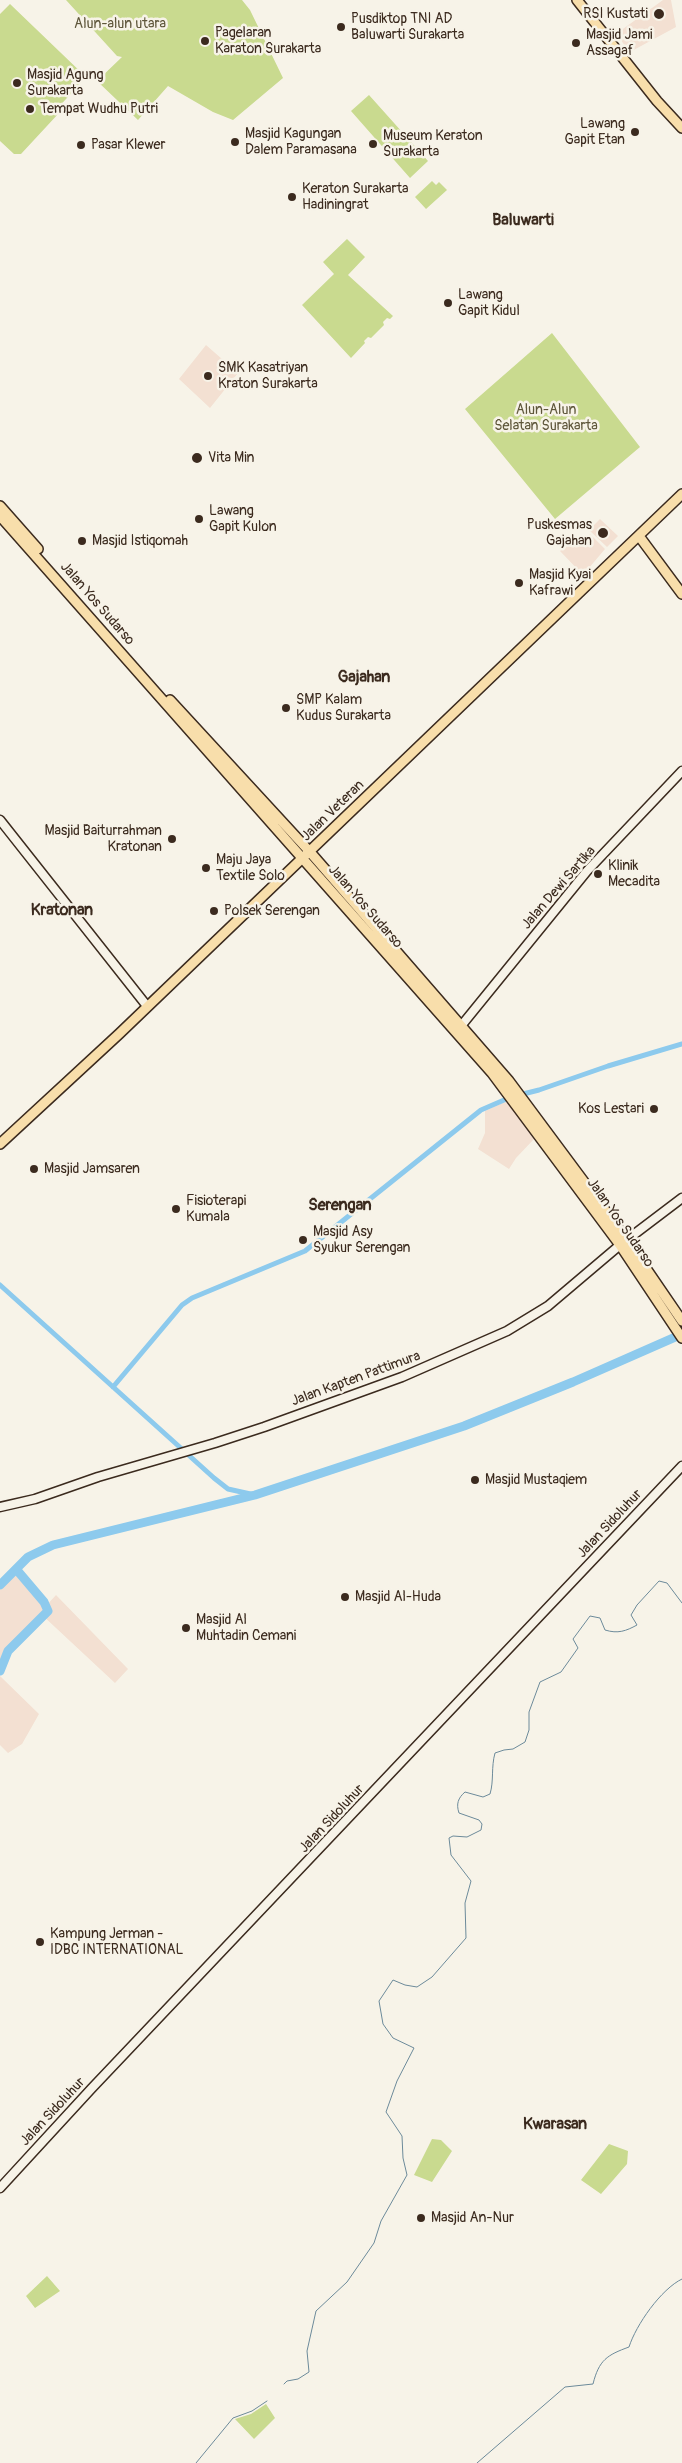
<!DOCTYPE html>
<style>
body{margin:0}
canvas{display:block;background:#f7f3e8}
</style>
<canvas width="682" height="2463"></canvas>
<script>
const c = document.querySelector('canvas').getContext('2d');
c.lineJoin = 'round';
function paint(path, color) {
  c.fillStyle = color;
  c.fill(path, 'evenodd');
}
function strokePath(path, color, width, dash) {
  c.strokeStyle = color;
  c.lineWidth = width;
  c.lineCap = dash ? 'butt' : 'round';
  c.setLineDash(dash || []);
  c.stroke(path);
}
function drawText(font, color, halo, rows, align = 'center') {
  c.font = font + ' Pangolin,sans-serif';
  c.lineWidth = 5;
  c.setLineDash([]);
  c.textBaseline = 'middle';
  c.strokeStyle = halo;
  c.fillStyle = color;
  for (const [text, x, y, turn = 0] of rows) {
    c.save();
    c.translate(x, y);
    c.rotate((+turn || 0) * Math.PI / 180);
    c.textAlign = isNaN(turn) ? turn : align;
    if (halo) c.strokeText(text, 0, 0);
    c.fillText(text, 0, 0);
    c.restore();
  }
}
const built = new Path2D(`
 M663,0h8l5,27 -46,25 -14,-18z
 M206,345l32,28 -28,35 -31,-29z
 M600,519l18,17 -11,11 -18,-17z
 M590,534l15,15 -22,26 -23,-24 17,-15 5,6z
 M505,1102l7,3 23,33 -19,20 -7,11 -31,-20 7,-16v-22z
 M18,1570l27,37 11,-12 72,74 -13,14 -74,-69 -24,22 -14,18 1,7 -4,8v-80z
 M0,1676l39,38 -17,30 -14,9 -8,-8z`);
const green = new Path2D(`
 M66,0h176l8,10 33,68 -50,42 -20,-8 -45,-26 -30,34 -41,-39 25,-24 -5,-1z
 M10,4l76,73 -30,33 3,3 -38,41h-7l-14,-13v-127z
 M369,95l59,66 -18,17 -59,-67z
 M432,181l4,4 3,-3 8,8 -21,19 -11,-12z
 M347,239l18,18 -17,18 45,41 -3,3 -3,-1 -4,4 1,3 -13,13 -3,-1 -4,4 1,2 -14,15 -49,-53 32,-31 -11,-12z
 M552,333l88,114 -85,72 -90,-110z
 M432,2139l9,1 11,11 -20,31 -18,-7z
 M609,2144l19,7 -1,13 -26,30 -20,-14z
 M47,2276l13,15 -25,17 -9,-12z
 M266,2404l9,14 -21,21 -19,-20 16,-5z`);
const stream = new Path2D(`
 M284,2384l3,-3 11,-2 11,-7 -2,-21 9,-40 31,-29 27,-39 7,-22 26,-46 -4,-17 -1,-22 -16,-24 11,-31 17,-33 -21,-10 -10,-14 -4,-23 14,-21 12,5 12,2 15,-10 34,-39 -1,-35 6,-22 -20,-26 -2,-17 4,-2 14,1 14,-7 1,-6 -3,-4 -20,-7c-3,-9 -1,-15 6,-21l18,5 7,-3c4,-13 1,-27 5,-41l9,-3 9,-1 12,-7 4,-12v-18l11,-30 21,-10 17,-24 -5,-9 17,-23 10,2 5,12c13,4 21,1 32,-5l-6,-10 6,-10 22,-24 8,2 15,20
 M196,2463l37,-45 19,-7 15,-10
 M477,2463l88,-76 28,-3c6,-24 14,-29 36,-37 7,-22 32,-58 53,-68`);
const canal = new Path2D(`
 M519,1095l20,-5 69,-24 74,-22
 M0,1285l214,193 14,11 27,6
 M113,1387l69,-82 10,-7 113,-47 176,-141 30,-13`);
const river = new Path2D(`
 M0,1585l28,-28 25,-12 202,-50 209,-69 109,-44 109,-48
 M0,1671l8,-20 40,-40 -4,-9 -28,-33`);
const secondary = new Path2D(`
 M0,820l147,186
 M461,1026l126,-155 95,-100
 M0,1507l35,-8 63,-22 117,-34 49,-16 138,-50 105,-46 41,-25 72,-61 62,-47
 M0,2188l92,-100 590,-622`);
const primary = new Path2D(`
 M577,0l80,101 25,27
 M0,506l38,43
 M0,516l492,557 128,172 62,93
 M639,536l43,58
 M170,700l140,152 199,229 110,148 63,92
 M0,1144l119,-110 563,-540`);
const markers = [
 [659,14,6,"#3b2a1e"],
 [341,27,5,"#3b2a1e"],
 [205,41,5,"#3b2a1e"],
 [576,43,5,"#3b2a1e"],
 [17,83,5,"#3b2a1e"],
 [30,109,5,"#3b2a1e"],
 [635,132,5,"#3b2a1e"],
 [235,142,5,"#3b2a1e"],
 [373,144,5,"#3b2a1e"],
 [81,145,5,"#3b2a1e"],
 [292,197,5,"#3b2a1e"],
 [448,303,5,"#3b2a1e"],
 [208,376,5,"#3b2a1e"],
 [197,458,6,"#3b2a1e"],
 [199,519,5,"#3b2a1e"],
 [603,533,6,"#3b2a1e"],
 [82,541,5,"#3b2a1e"],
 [519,583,5,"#3b2a1e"],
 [286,708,5,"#3b2a1e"],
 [172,839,5,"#3b2a1e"],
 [206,868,5,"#3b2a1e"],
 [598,874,5,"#3b2a1e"],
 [214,911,5,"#3b2a1e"],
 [654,1109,5,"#3b2a1e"],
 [34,1169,5,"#3b2a1e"],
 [176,1209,5,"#3b2a1e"],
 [303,1240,5,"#3b2a1e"],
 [475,1480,5,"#3b2a1e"],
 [345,1597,5,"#3b2a1e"],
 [186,1628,5,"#3b2a1e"],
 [40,1942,5,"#3b2a1e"],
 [421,2218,5,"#3b2a1e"]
];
const poiNames = [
 ["RSI Kustati",648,14,"right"],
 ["Pusdiktop TNI AD",351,19],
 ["Baluwarti Surakarta",351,35],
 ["Pagelaran",215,33],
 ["Karaton Surakarta",215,49],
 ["Masjid Jami",586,35],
 ["Assagaf",586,51],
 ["Masjid Agung",27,75],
 ["Surakarta",27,91],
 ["Tempat Wudhu Putri",40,109],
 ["Lawang",625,124,"right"],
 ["Gapit Etan",625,140,"right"],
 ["Masjid Kagungan",245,134],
 ["Dalem Paramasana",245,150],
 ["Museum Keraton",383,136],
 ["Surakarta",383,152],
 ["Pasar Klewer",91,145],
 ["Keraton Surakarta",302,189],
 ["Hadiningrat",302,205],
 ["Lawang",458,295],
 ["Gapit Kidul",458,311],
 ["SMK Kasatriyan",218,368],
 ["Kraton Surakarta",218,384],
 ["Vita Min",208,458],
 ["Lawang",209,511],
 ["Gapit Kulon",209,527],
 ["Puskesmas",592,525,"right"],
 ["Gajahan",592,541,"right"],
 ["Masjid Istiqomah",92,541],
 ["Masjid Kyai",529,575],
 ["Kafrawi",529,591],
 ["SMP Kalam",296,700],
 ["Kudus Surakarta",296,716],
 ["Masjid Baiturrahman",162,831,"right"],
 ["Kratonan",162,847,"right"],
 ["Maju Jaya",216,860],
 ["Textile Solo",216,876],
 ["Klinik",608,866],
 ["Mecadita",608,882],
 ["Polsek Serengan",224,911],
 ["Kos Lestari",644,1109,"right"],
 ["Masjid Jamsaren",44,1169],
 ["Fisioterapi",186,1201],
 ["Kumala",186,1217],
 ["Masjid Asy",313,1232],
 ["Syukur Serengan",313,1248],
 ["Masjid Mustaqiem",485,1480],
 ["Masjid Al-Huda",355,1597],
 ["Masjid Al",196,1620],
 ["Muhtadin Cemani",196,1636],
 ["Kampung Jerman -",50,1934],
 ["IDBC INTERNATIONAL",50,1950],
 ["Masjid An-Nur",431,2218]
];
const parkNames = [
 ["Alun-alun utara",120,24],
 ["Alun-Alun",546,410],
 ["Selatan Surakarta",546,426]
];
const streetNames = [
 ["Jalan Yos Sudarso",97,604,49],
 ["Jalan Veteran",333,811,-44],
 ["Jalan Dewi Sartika",559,888,-49],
 ["Jalan Yos Sudarso",365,907,49],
 ["Jalan Yos Sudarso",620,1223,55],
 ["Jalan Kapten Pattimura",356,1379,-20],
 ["Jalan Sidoluhur",610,1524,-47],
 ["Jalan Sidoluhur",332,1819,-47],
 ["Jalan Sidoluhur",53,2112,-47]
];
const quarterNames = [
 ["Baluwarti",523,221],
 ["Gajahan",364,678],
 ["Kratonan",62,911],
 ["Serengan",340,1206],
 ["Kwarasan",555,2125]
];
paint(built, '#f3e0d2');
paint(green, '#c9da8f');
strokePath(stream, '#6c8a9a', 1);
strokePath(canal, '#8dcaed', 5);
strokePath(river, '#8dcaed', 9);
strokePath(secondary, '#3b2a1e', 11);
strokePath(primary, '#3b2a1e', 12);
strokePath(secondary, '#f7f3e8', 8);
strokePath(primary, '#f8deab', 9);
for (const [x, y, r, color] of markers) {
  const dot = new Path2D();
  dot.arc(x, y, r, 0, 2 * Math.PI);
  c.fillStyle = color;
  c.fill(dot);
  strokePath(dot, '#f7f3e8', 2);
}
drawText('14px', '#3b2a1e', '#f7f3e8', poiNames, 'left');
drawText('14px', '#5e563a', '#f7f3e8', parkNames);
drawText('14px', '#3b2a1e', '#f7f3e8', streetNames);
drawText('bold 16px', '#3b2a1e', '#f7f3e8', quarterNames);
</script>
